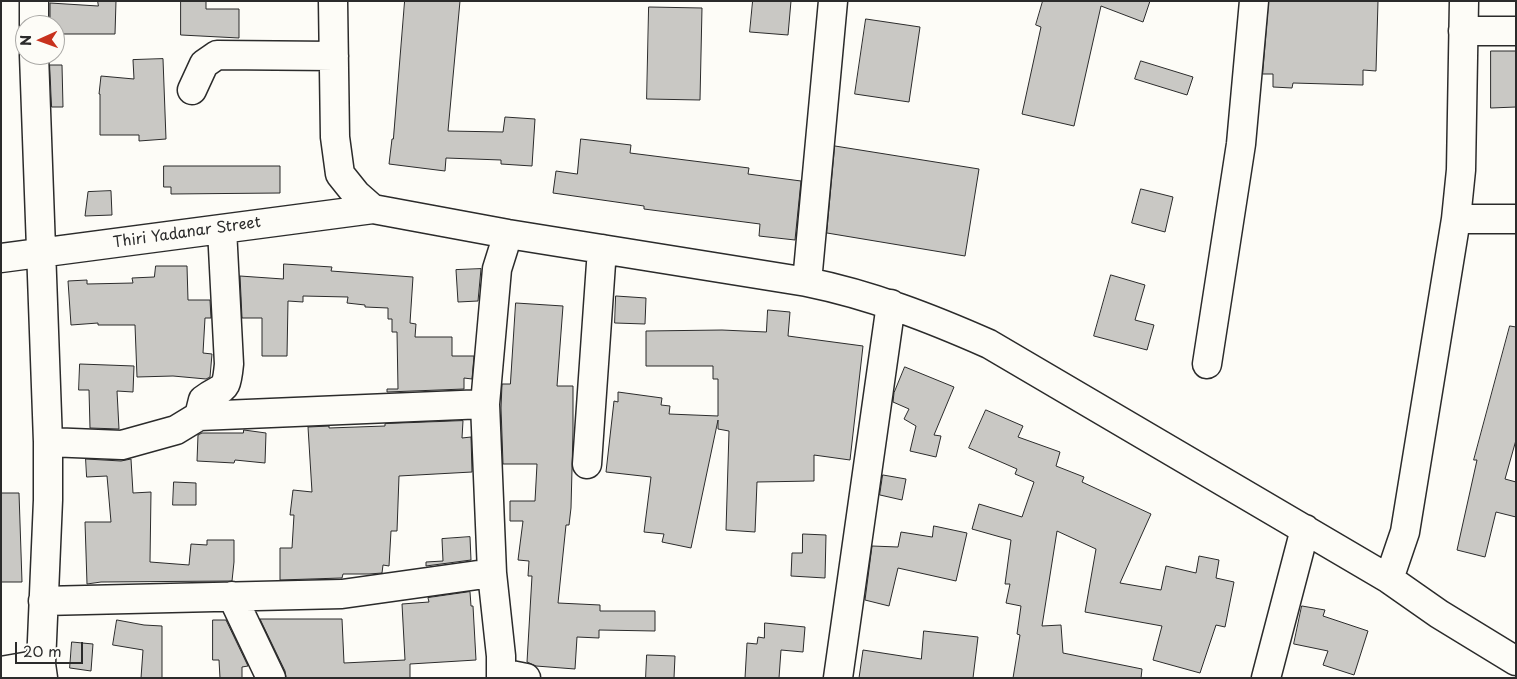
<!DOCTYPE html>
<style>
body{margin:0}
#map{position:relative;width:1517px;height:679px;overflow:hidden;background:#fdfcf7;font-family:"Playpen Sans",sans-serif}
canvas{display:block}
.frame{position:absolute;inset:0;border:2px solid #2b2b2b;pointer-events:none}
.north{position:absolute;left:15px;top:15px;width:50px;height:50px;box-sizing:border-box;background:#fdfcf7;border:1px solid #a9a8a5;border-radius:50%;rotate:268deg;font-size:14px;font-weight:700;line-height:20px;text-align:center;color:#2b2b2b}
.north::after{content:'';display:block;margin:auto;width:18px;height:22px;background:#c8321e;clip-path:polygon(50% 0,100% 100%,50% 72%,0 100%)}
.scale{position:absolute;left:15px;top:642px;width:68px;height:22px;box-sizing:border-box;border:2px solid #2b2b2b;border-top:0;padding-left:6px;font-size:15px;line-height:18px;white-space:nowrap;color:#2b2b2b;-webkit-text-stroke:4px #fdfcf7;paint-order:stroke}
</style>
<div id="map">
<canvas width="1517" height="679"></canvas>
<div class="frame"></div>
<div class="north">N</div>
<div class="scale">20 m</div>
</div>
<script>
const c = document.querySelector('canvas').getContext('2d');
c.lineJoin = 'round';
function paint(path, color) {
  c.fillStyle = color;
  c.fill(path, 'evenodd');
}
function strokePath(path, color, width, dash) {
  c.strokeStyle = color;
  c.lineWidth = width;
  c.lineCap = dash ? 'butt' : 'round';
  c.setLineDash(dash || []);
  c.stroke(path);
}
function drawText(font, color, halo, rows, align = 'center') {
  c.font = font + ' "Playpen Sans",sans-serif';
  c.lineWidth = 4;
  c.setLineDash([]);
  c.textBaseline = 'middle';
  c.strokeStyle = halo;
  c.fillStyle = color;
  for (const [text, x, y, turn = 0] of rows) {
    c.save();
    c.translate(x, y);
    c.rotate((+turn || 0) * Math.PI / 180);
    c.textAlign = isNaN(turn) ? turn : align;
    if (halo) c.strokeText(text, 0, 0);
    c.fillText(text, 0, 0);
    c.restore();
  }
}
const building = new Path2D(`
 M98,1h18l-1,33h-60v-9h-5v-22l48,3z
 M181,1h25v8h33v29l-58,-3z
 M405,1h55l-12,130 55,1 2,-15 30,2 -3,47 -31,-2v-4l-55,-2 -1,13 -56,-7 3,-25h1z
 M753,1h38l-3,34 -38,-3z
 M1043,1h107l-7,21 -42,-16 -27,120 -52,-12 19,-87 -5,-2z
 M1269,1h109l-2,70 -13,-1v15l-70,-2 -1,5 -19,-1v-13h-10z
 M649,7l53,1 -2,92 -53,-1z
 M866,19l54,8 -11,75 -54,-8z
 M1491,51h25v56l-25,1z
 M163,59l3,80 -27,2v-6h-39v-41h-1l2,-18 33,3 -1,-19z
 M1141,61l52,16 -6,18 -52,-16z
 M50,65h12l1,42h-11z
 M581,139l50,6 -1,8 119,15 -1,6 53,7 -6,59 -36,-4 1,-12 -116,-15v-3l-91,-13 3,-22 21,3z
 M835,146l144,23 -14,87 -138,-23z
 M164,166h116v27l-109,1v-7h-7z
 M1141,189l32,8 -8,35 -33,-9z
 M111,191l1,24 -27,1 3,-24z
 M284,264l48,3 -1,4 82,6 -3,46 6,1 -1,13h37v19h22l-2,23 -8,-1v11l-77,3v-3h11l-1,-57h-5v-13h-4v-11l-23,-1v-2l-18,-2 1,-6 -45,-1v6l-15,-1 -1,55h-25v-38h-20l-2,-42 43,3z
 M156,266h31l1,34h22l1,18h-6l-2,35 9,1 -2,23 -4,2 -33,-3 -36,1 -2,-52h-37v-2l-27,2 -3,-44 19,-1v4l46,-1 -1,-5 22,-1z
 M481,269l-3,32 -20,1 -2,-32z
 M1111,275l34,10 -10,35 19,5 -7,25 -53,-14z
 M616,296l30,2 -1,26 -30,-1z
 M516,303l47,3 -6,80h16v45l-2,77 -2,17h-3l-8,78 42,2v6h55v20l-56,-1v8l-22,-1 -2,32 -39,-3 -9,-4 5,-86h-4l1,-15 -11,-1 5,-39h-13v-20h25l2,-37h-34l-2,-56 1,-24h8z
 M768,310l22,2 -2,24 75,10 -13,114 -36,-5v26l-57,1 -2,50 -29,-2 3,-99 -11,-2v-9l-27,128 -29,-6 2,-8 -20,-2 7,-55 -45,-5 8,-71 4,1v-10l44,6 -1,7 9,1 -1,8 49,2v-37h-5v-13h-67v-35l76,-1 44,2z
 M1510,326l6,1v113l-11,39 11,3v35l-20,-5 -11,45 -28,-7 20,-90h-3z
 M80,364l54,2 -1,26 -16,-1 2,38 -29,-1 -1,-38h-10z
 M905,367l49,20 -20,48 7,1 -5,21 -26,-6 6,-25 -12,-7 5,-10 -16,-7 1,-9z
 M986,410l37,16 -5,11 42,15 -4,14 28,11 -2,5 69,32 -31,69 41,7 5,-24 30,7 3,-17 20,4 -3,18 18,4 -9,45 -9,-2 -16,48 -47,-13 9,-34 -77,-14 11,-63 -39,-18 -15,95 19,-1 2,28 79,16 -1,9h-128l7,-43 -3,-1 4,-28 -15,-3 4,-19h-5l6,-44 -39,-11 7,-25 43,13 12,-35 -19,-8 2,-5 -48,-21z
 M463,421l-1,17 9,-1 1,35 -73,4 -2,55h-6l-2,35 -6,-1 -1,8 -13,1h-26l-1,4h-1l-61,2v-32h12l2,-33h-4l3,-25 19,2 -4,-65 21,-1v2l56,-2v-2z
 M244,430l22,3 -1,30 -30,-3 -1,3 -37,-2 1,-26 4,-2h41z
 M86,459l35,2 10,-2 2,34 18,-1 -1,70 39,3 2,-21 16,1v-5h27v22l-2,19 -131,1 -14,2 -2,-62h26l-4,-46 -20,1z
 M883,475l23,4 -4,21 -22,-5z
 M174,482l22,1v22h-23z
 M1,493h18l3,89h-21z
 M934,526l33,7 -11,48 -58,-13 -9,38 -24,-6 7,-54 26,1 3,-15 31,5z
 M803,534l23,1 -1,43 -34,-2 1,-23h10z
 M470,537l1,23 -45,6v-4l17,-1 -1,-22z
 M470,592l1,14h2l3,54 -66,4v14h-124l-1,-7 -25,-52h82l2,44 61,-3 -3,-56 27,-2 -1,-4z
 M1302,606l23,4 -2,6 45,15 -14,44 -31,-10 5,-14 -34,-7z
 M117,620l27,5 18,1v52h-21l2,-28 -30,-5z
 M213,620h13l22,46 -6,1v11h-22l-1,-18h-6z
 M765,623l40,4 -2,25 -22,-2 -2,28h-34l2,-35 10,1 1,-7 6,1z
 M924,631l54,6 -5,41h-114l4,-28 58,9z
 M72,642l21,2 -2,27 -21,-3z
 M647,655l28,1 -1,22h-28z`);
const minor = new Path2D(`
 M34,1v24
 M333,1l2,136 5,37 16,20 17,15 135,25 299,48c64,13 123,36 182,62l400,235 50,35 77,47
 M1463,31h53
 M34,55l14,387v58l-7,164 2,14
 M192,90l12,-26 13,-9 117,1
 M1456,219h60
 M1,258l372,-49
 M807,282l26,-281
 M1207,364l34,-220 13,-143
 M199,416l286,-12
 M48,442l74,3 54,-15 23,-14 4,-16c21,-16 23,-5 26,-36l-7,-135
 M587,464l15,-215
 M1389,579l16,-47 51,-313 5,-49 3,-169
 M232,596l39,82
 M43,601l299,-7 150,-21
 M1,671l40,-7
 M501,673l25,5
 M501,678v-22l-9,-83 -7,-169 12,-135 11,-35
 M838,678l53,-374
 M1266,678l39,-149`);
const streetNames = [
 ["Thiri Yadanar Street",187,233,-8]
];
paint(building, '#c9c8c4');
strokePath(building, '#2b2b2b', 1);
strokePath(minor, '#2b2b2b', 31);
strokePath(minor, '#fdfcf7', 28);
drawText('15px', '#2b2b2b', '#fdfcf7', streetNames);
</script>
